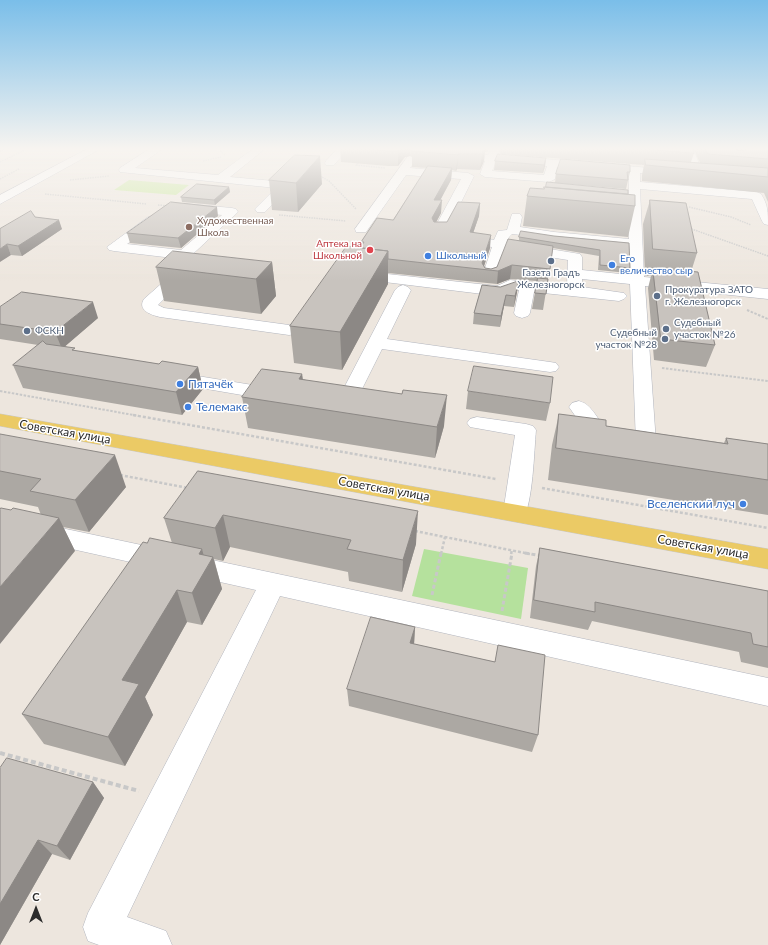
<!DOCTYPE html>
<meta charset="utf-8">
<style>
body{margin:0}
#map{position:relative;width:768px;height:945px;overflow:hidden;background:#ede6de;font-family:Lato,sans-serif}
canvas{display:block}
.north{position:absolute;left:16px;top:889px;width:40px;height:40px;-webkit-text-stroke:3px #fff;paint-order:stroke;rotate:0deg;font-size:11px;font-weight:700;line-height:16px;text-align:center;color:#2b2b2b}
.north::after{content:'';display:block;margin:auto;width:14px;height:18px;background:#2b2b2b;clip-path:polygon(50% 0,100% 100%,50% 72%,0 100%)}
</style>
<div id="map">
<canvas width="768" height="945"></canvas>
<div class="north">С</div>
</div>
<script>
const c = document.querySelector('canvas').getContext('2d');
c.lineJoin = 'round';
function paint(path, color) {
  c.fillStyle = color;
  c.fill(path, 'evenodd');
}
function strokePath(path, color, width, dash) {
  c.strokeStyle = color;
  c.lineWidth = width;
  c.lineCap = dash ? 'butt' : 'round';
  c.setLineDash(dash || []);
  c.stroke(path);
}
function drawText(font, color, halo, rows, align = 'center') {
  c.font = font + ' Lato,sans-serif';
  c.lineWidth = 3;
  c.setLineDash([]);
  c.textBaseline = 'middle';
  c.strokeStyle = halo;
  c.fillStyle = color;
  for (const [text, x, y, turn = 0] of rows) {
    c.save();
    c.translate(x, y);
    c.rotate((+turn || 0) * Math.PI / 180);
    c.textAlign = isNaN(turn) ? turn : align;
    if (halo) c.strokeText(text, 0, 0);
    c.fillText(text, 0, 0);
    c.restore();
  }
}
const green = new Path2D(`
 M424,549l104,19 -7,51 -109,-23z`);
const pitch = new Path2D(`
 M129,180l60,5 -13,10 -62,-5z`);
const pathFar4 = new Path2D(`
 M216,148l9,7
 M0,151l6,-3
 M203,161l18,-4
 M0,162l29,-14
 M356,162l2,1 -2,2 29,3
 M320,176l9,5 27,28
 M0,179l19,-10
 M70,180l39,-4
 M45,194l102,10
 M158,205l11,1
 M689,207l42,10 20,8
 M279,215l67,6
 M689,228l79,28`);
const pathFar3 = new Path2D(`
 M747,310l21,9
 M662,368l106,13
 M0,391l139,25`);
const pathFar2 = new Path2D(`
 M133,415l363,64
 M120,475l68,13
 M542,488l226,40
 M415,531l115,23
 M441,554l4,-17
 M511,554l1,-4`);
const pathFar1 = new Path2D(`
 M525,553l17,3
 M432,595l9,-42
 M502,611l10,-58`);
const path = new Path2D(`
 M0,753l139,38`);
const minor = new Path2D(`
 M89,148h13l-102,56v-9z
 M151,148h13l-29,20 83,7 36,-27h12l-36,29 55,5 4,1 2,2 -26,27h-8l-2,-3 21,-21 -156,-16 -1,-2 1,-2z
 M338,148h11l-15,17h-8l-1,-2 1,-2z
 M414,148h10l-14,20 58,5 6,3 -27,55 -2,3h-10l-2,-3 28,-52 -55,-4 -40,57h-10l-1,-3z
 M491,148h10l-3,7 175,15 5,3 -1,2 -37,-2v9l117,10 4,2c7,10 7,19 7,31l-4,-1 -2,-3 -10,-22 -112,-10 4,88 124,12v10l-123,-13 11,157 -3,5 -7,2 -7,-2 -3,-5 -6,-159 -48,-5v8l42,6 3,3 -3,3 -5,2 -85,-9 -4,21 -2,3 -6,2 -6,-2 -2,-3 5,-23h-6l-14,6 -139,-17 -5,-1 -2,-3 2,-3 5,-1 137,15 13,-6 57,6 1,-26 -63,-10 -9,27 -2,3 -5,1 -5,-1 -2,-3 10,-30 -19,-3 -2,-3 2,-3 5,-1 16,3 4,-9 9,-1 5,-16h8l2,3 -2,10 34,5 75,7v-66l-72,-6 -2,12 -6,3 -64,-5 -5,-3 5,-13 -31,-3 -5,-3 5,-3 34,3zM496,162l51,4 -3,9 -52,-4zM512,234l29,3 12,3 76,7 1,28 -48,-5v-13l-2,-3 -73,-12 2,-5z
 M636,148h29l30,5 8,22 -5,3 -4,-1 -7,-20 -46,-6z
 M188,204l44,4 4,1 2,3 -57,53 3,9 7,2 2,3 -2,3 -11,1 -22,22 6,3 125,17 6,1 2,4 -2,4 -6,1 -129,-18c-9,-2 -23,-7 -16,-18l26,-23 -3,-12 6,-6 -59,-7 -5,-1 -2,-3 41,-30h8l2,3 -2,3 -29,21 54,6 41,-35 -38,-4 -2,-3 2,-3z
 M403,285l5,2 3,3 -24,49 163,23 6,1 3,4 -3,4 -6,1 -168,-23 -30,60 -7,2 -7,-2 -3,-4 60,-115 3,-3z
 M173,372l104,17 7,2 3,4 -3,4 -7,2 -111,-19 -2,-4 2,-4z
 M579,401c17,4 19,27 35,31l3,5 -3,5 -7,2 -14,-3 -24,-34 3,-4z
 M477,417l49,7 7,2 3,4c-2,22 -3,72 -13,89l-8,2 -8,-2 -4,-6 12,-78 -45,-8 -3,-4 3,-4z
 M0,515l768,163v28l-488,-110 -153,321 39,14 6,14h-73l-11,-4 -5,-14 5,-14 168,-323 -256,-57z`);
const major = new Path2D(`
 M0,414l768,135v20l-768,-143z`);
const wall = new Path2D(`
 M340,148h150l-3,4h-2l-1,9 -4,9 -23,-1 -1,2 -4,-1 -1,10 -11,20 1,13 -5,9h11l33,-19 -1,13 -6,17 17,15 -6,18 1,2 6,1 6,-2 22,-27v-3l35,-1 75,7 1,25 -2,5 -30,-3 1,-14 -46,-8 -10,62 -11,-1 5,-28 -27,-2 -13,5 -109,-11v11l-46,86 -48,-7 -4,-37 70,-78 1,-2v-4l32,-22 34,-52 -15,-1v-10l-2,-1 -5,1 -7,9h-10l-47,-4z
 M501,148h234l1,2h1l-1,-2h32v54l-4,-9 -122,-12v-6l2,-10 -144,-11zM693,151l2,1 5,11 -9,-1 3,-9z
 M546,158l-1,8 -2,7 -49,-3 1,-9z
 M630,172l-4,17 -71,-6 1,-9z
 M269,180l53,4 -24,28 -26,-2z
 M229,187l1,5 -15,13 -33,-3 -1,-5z
 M544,189l84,5 7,12 -7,31 -105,-11 4,-30z
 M650,200l47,53 -6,19 24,73 -9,22 -52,-7 -6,-72 3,-12h-6l-2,-52z
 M218,216l-37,32 -51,-5 -3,-10z
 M35,217l27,12 -40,27 -11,-1 -11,-26z
 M272,262l4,34 -15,18 -97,-13 -8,-34z
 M482,285l35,7 -3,15 -10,-1 -4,21 -27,-3 1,-11z
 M0,307l98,11 -33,28 11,5 83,13 39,3 5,22 -21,26 -159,-27 -10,-23 25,-20 -38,-6z
 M302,374l1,5 141,47 -9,32 -187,-30 -6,-31z
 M468,391l82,12 -4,18 -80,-12z
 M559,414l47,12 118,17 2,-5 42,6v71l-220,-35 4,-35z
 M0,434l126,53 -37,45 -26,-5 12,24 -64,-41 30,5 -3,-8 -38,-8z
 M198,471l218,73 -14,48 -53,-11 -1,-9 -118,-25 -7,14 -9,-2 8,30 -20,36 -15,-3 -42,75 8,18 -28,51 -81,-22 -22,-30 125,-171h25l-8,-25z
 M540,548l228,43v77l-27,-6 -2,-10 -147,-31 -4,9 -58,-12 6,-52z
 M415,627l-1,17 81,18 3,-17 40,90 -6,17 -183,-46 -2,-17z
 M0,768l93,14 11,16 -34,62 -18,-6 -52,91z`);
const shadedWall = new Path2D(`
 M400,148h10v8l-5,1 -7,9v-15z
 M484,148h1l-1,13 -4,9 2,-16z
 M458,154l-1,15 -1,2 2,-16z
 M320,156l2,28 -24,28 -2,-29z
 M546,158l-1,8 -2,7 1,-8z
 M452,168l-1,12 -17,32v-12z
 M229,187l1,5 -15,13 -1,-5z
 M442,200l-1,13 -9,17v-12z
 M480,203l-1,13 -10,29 1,-13z
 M217,207l1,9 -37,32 -3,-10z
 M59,220l3,9 -40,27 -4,-10z
 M491,235l-1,13 -7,21 -1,-6z
 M7,244l4,11 -11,7v-13z
 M388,251v33l-46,86 -2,-38z
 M272,262l4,34 -15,18 -5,-35z
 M512,265l-2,14 -13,5 1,-13z
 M519,281l-2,11 -3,15 1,-11z
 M506,295l-2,11 -4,21 1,-11z
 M93,302l5,16 -36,31 -7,-17z
 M198,367l5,22 -21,26 -6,-23z
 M302,374l3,31 -6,-26z
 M447,395l-3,31 -9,32 2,-31z
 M115,455l11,32 -37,45 -14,-32z
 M418,511l-2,33 -14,48 1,-32z
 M223,515l7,32 -7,14 -8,-33z
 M59,518l16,33 -75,93v-57z
 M202,549l5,19 6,-11 9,32 -20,36 -10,-32 7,-39z
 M177,590l10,32 -42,75 8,18 -28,51 -17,-29 14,-57z
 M415,627l-1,18 -4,-2z
 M93,782l11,16 -34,62 -13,-14z
 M38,840l14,14 -52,91v-41z`);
const building = new Path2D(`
 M360,148h40l-2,3h-10z
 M414,148h70l-2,6h-24v1l-46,-4z
 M634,148h58l2,5z
 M705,148h30l1,2 9,1 2,-3h21v11l-60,-5z
 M498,154l48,4 -2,7 -49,-4z
 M295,155l25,1 -24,27 -27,-3z
 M561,159l69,6v7h-3l1,8 -72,-6z
 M645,159l123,9v9l-122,-12z
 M428,166l24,2 -18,32h8l-10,18 2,4h13l11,-20 22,1 -10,29 21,3 -9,28 3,5 6,1 6,-2 11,-28 45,7 -3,23 -38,-4 -14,6 -110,-12v-8l-28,-3 4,-6h-3l16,-24 16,2z
 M547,182l81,8v4l-82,-7z
 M197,184l32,3 -15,13 -33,-3z
 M544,187l91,8v11l-108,-10 3,-8 14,1z
 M650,200l36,3 11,50 -44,-4z
 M171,202l46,5 -39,31 -51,-5z
 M31,211l4,6 24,3 -41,26 -11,-2 -7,5v-20z
 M521,231l33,5 75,7 1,25 -30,-3v-15l-81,-13z
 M347,246l41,5 -48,81 -50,-6z
 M173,251l99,11 -16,17 -100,-12z
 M653,268l45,4 17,73 -54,-6z
 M538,278l10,1 -2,15 -11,-1z
 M519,281l-4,15 -9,-1 -5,21 -27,-3 8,-28 18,2z
 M22,292l71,10 -38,30 -55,-8v-17z
 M43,341l3,3 29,4 -3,2 87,14 3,-3 36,6 -22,25 -163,-27z
 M474,366l79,11 -3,26 -82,-12z
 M262,369l40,5 -3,5 103,15 1,-4 44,5 -10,32 -195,-30z
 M559,414l47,6v6l122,18 -2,-6 42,6v36l-212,-32z
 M0,434l115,21 -40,45 -45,-9 11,-12 -41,-8z
 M198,471l220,40 -15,49 -56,-11 4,-9 -128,-25 -8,13 -51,-10z
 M1,508l10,2 2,-2 46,10 -59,69v-77z
 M150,538l52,11 -3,5 14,3 -21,36 -15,-3 -55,90 17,4 -31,53 -86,-23 121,-172 4,1z
 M540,548l228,43v56l-15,-3 -2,-11 -156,-31v10l-61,-12z
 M371,617l44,10 -5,16 85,19 3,-17 47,10 -7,80 -191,-46z
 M7,758l86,24 -36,64 -19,-6 -38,64v-136z`);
const markers = [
 [189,227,4,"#8d6e63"],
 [370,250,4,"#e0444e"],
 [428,256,4,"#3f7fe0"],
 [551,261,4,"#5c6f8a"],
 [612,265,4,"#3f7fe0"],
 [657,296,4,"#5c6f8a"],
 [666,329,4,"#5c6f8a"],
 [27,331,4,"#5c6f8a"],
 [665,339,4,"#5c6f8a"],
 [180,384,4,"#3f7fe0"],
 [188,407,4,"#3f7fe0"],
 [743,504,4,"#3f7fe0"]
];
const farEducationnames = [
 ["Художественная",197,221],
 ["Школа",197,233]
];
const farHealthnames = [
 ["Аптека на",362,244],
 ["Школьной",362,256]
];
const farShopnames = [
 ["Школьный",436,256],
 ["Его",620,259],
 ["величество сыр",620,271]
];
const farServicenames = [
 ["Газета Градъ",551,273,"center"],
 ["Железногорск",551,285,"center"],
 ["Прокуратура ЗАТО",665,290],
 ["г. Железногорск",665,302],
 ["Судебный",674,323],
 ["участок №26",674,335],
 ["ФСКН",35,331],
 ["Судебный",657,333,"right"],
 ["участок №28",657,345,"right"]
];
const shopNames = [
 ["Пятачёк",188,384],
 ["Телемакс",196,407],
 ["Вселенский луч",735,504,"right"]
];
const streetNames = [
 ["Советская улица",65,432,10],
 ["Советская улица",384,489,10],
 ["Советская улица",703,547,10]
];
paint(green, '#b5e19d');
paint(pitch, '#c8e899');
strokePath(minor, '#b2b5be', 1);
strokePath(major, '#c8c8c8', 1);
strokePath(pathFar4, '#c8c8c8', 1.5, [1.5, 1]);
strokePath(pathFar3, '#c8c8c8', 2, [2.5, 1.5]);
strokePath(pathFar2, '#c8c8c8', 2.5, [3, 2]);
strokePath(pathFar1, '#c8c8c8', 3, [4, 2.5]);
strokePath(path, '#c8c8c8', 4, [5, 3]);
paint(minor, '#fff');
paint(major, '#ebca65');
paint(wall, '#aca8a3');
paint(shadedWall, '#8c8885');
paint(building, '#c8c3be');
strokePath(building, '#8c8885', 1);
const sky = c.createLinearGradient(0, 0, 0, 281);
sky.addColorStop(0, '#7abee9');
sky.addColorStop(0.53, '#f7f4f0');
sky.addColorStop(1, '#f7f4f000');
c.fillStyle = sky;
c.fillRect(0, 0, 768, 281);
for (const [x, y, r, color] of markers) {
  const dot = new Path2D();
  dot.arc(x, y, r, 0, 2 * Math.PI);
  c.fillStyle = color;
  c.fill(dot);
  strokePath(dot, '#fff', 1.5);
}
drawText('10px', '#785e54', '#fff', farEducationnames, 'left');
drawText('10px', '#be3a42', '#fff', farHealthnames, 'right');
drawText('10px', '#366cbe', '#fff', farShopnames, 'left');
drawText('10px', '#4e5e75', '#fff', farServicenames, 'left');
drawText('12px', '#366cbe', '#fff', shopNames, 'left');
drawText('12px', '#2b2b2b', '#fff', streetNames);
</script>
